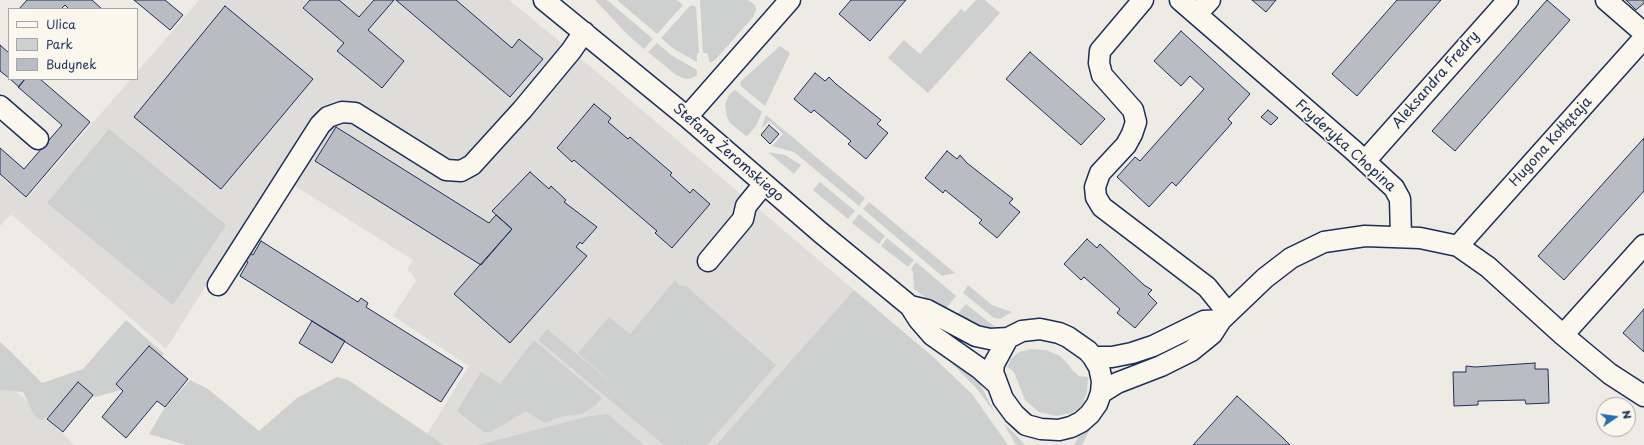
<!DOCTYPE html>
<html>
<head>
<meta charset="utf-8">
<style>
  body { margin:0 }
  #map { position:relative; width:1644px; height:445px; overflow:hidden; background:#eeebe4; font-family:"Playpen Sans",sans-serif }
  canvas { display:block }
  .legend { position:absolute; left:8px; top:8px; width:130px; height:72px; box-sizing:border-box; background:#fbf7ec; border:1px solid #a1a7b3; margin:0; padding:5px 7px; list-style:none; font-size:12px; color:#1b2f5e }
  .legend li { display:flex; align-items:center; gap:8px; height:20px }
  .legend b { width:20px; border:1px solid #a1a7b3 }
  .north { position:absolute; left:1596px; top:397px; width:40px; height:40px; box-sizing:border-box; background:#fbf7ec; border:1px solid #a1a7b3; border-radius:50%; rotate:77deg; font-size:11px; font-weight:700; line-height:16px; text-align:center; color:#1b2f5e }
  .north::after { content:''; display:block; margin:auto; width:14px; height:18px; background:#1f6fb2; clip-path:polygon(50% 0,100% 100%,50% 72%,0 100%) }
</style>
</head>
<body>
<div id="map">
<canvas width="1644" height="445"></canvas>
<ul class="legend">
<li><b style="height:5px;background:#fbf7ec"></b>Ulica</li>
<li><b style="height:11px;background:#cecfcf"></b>Park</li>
<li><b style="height:11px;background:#b9bcc3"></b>Budynek</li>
</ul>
<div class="north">N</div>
</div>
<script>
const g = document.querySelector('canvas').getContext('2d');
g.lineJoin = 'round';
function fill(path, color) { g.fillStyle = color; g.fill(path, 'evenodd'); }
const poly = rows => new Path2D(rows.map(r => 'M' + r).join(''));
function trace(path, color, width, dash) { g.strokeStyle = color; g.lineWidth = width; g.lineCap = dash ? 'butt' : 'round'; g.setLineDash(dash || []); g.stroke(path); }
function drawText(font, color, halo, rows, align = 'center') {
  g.font = font + ' "Playpen Sans",sans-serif'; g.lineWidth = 3; g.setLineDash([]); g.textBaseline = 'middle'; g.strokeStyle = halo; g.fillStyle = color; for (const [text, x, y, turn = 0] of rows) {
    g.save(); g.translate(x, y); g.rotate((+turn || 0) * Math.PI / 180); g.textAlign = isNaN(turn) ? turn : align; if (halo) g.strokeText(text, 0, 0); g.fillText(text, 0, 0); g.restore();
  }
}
fill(poly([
  [199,0,509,0,603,77,854,290,716,445,644,445,608,414,589,416,477,445,444,445,427,434,469,366,393,316,416,281,412,274,407,270,413,260,276,174,166,349,12,215,15,210,0,226,0,176,27,198,131,79,137,79,137,72],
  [0,377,47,419,75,445,0,445]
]), '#deddda');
fill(poly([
  [595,0,607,0,653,39,644,49,628,35],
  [617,0,677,0,683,5,657,34],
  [700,0,748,0,755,5,756,10,753,17,715,60,710,63,707,53,703,53],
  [976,0,985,0,1000,13,928,93,888,58,904,40,920,54,961,9,965,12],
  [693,5,696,7,699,53,697,54,697,62,674,49,661,38,689,7],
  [657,43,671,55,697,70,697,75,692,78,686,79,676,75,648,52],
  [780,46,790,53,765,106,741,86,740,82],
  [735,90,762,112,756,126,748,135,746,136,730,123,727,117,725,105,729,95],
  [766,115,865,198,859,206,794,152,772,146,783,134,769,121,761,129],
  [109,129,226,225,173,305,47,203],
  [768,152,785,155,801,165,794,174],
  [820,182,855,211,848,219,813,190],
  [869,202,955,273,942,276,863,209],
  [859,214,885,236,879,244,852,223],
  [887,238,914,260,908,267,881,246],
  [916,262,956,296,944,311,914,289,913,272,911,269],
  [675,280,679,285,686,286,776,365,707,445,686,445,683,442,685,445,664,445,538,340,547,329,626,395,578,353,609,317,630,334],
  [968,285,992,305,1012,312,1000,319,994,318,963,293],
  [854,290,932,356,972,394,1008,445,716,445],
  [966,304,995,327,983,329,954,318],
  [126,320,164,354,125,389,95,397,78,391,54,413,41,420,34,415,23,392,0,390,0,342,11,352,42,383,83,369],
  [534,340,602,398,596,405,582,414,563,416,544,423,526,411,491,432,484,432,457,411,481,372,500,384],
  [1031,349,1046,350,1060,356,1068,364,1072,370,1079,376,1088,377,1087,392,1082,405,1072,413,1056,416,1039,412,1025,400,1014,372,1007,367,1011,359,1019,352],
  [944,355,976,376,995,413,977,389],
  [337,377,348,380,444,445,186,445,149,434,164,409,190,380,208,389,259,431,297,398],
  [608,414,644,445,477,445,589,416],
  [1095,419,1082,445,1074,445,1079,435],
  [1004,424,1014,433,1025,445,1016,445]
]), '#cecfcf');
const building = poly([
  [27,0,92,0,102,9,69,9,65,5,61,9,19,9,27,0],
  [134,0,165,0,183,15,170,30,134,0],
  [310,0,339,0,359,17,374,0,394,0,368,30,404,61,382,88,337,51,344,43,303,8,310,0],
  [396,0,456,0,512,48,519,39,543,59,510,97,396,0],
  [851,0,906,0,870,41,839,14,851,0],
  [1252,0,1276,0,1266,12,1252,0],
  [1397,0,1441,0,1357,96,1332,74,1397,0],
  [1547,0,1570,20,1455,151,1432,131,1547,0],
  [1626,0,1644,0,1644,3,1636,10,1626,0],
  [225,6,313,79,221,189,134,117,225,6],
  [1181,31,1250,94,1228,119,1232,123,1176,186,1172,182,1149,207,1117,177,1135,157,1140,161,1204,89,1190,76,1181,86,1154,61,1181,31],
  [0,45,9,53,9,78,0,71,0,45],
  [1030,52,1105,119,1081,145,1006,79,1030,52],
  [815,73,825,81,829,77,836,84,881,120,877,124,888,133,866,159,848,144,851,141,814,110,811,113,794,99,815,73],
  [10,79,25,79,19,87,10,79],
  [25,79,40,79,90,122,26,197,0,174,0,148,24,169,62,125,18,87,25,79],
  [594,104,611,118,608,122,628,139,630,137,672,173,670,175,690,193,693,189,710,204,672,248,655,233,657,231,574,160,572,162,557,148,594,104],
  [1268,110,1278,118,1271,125,1261,117,1268,110],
  [769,125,779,134,770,144,761,135,769,125],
  [336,127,489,223,496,215,512,229,481,265,315,161,336,127],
  [1644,138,1644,191,1564,280,1538,256,1644,138],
  [947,151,957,159,960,155,967,163,1013,199,1009,203,1020,212,997,238,979,223,982,220,945,190,943,193,925,178,947,151],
  [530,172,549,189,551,186,566,200,564,202,597,227,582,244,580,242,576,247,587,256,510,343,454,294,512,229,492,211,530,172],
  [1087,239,1097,248,1100,244,1144,285,1152,290,1148,294,1157,303,1135,328,1117,313,1120,309,1084,277,1081,280,1064,264,1087,239],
  [261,241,358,302,361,298,368,303,366,307,463,368,441,402,240,276,248,262,244,260,249,252,253,255,261,241],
  [1644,309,1644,352,1623,333,1644,309],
  [312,321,345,341,332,363,299,343,312,321],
  [149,346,188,379,165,407,157,401,126,438,102,417,123,391,116,384,149,346],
  [1535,363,1535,369,1548,369,1549,403,1526,404,1525,400,1478,401,1478,405,1454,406,1453,372,1466,372,1466,366,1475,367,1535,363],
  [78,382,93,395,63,432,47,419,78,382],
  [1237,396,1281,436,1290,445,1193,445,1237,396]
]);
fill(building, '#b9bcc3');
trace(building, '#1b2f5e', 1);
const minor = poly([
  [544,0,687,117,820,232,910,306,919,320,932,335,979,368,997,384],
  [1143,0,1100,51,1099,63,1102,75,1133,110,1136,122,1132,134,1126,145,1100,173,1095,187,1096,197,1102,207,1207,287,1228,313],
  [1180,0,1353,150,1394,188,1400,199,1401,236],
  [1606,0,1644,33],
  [1197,14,1210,0],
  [0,106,38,139],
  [687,117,790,0],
  [1365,161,1508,0],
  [1458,246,1644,38],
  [708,261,743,219,746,206,764,184],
  [218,285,320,125,328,117,342,112,355,113,446,170,461,171,472,165,522,110,571,51,584,32],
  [910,306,927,310,976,336,990,339,1008,338],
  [1040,329,1059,333,1068,337,1088,351,1093,357,1099,367,1102,381,1101,393,1097,404,1090,414,1081,422,1071,427,1059,430,1041,429,1026,425,1014,414,1003,399,993,372,994,364,1008,338,1022,331,1040,329],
  [1563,335,1644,245],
  [1093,357,1112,357,1132,353,1153,346,1204,321,1221,320],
  [1101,393,1117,383,1161,366,1191,351,1212,334,1221,320,1265,278,1291,258,1324,242,1365,236,1420,238,1458,246,1488,267,1563,335,1610,374,1644,396]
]);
trace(minor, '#1b2f5e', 23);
trace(minor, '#fbf7ec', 20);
drawText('14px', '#1b2f5e', '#fbf7ec', [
  ["Aleksandra Fredry",1436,80,-49],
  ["Hugona Kołłątaja",1551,142,-48],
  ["Fryderyka Chopina",1345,146,42],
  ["Stefana Żeromskiego",728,153,41]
]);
</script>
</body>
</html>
